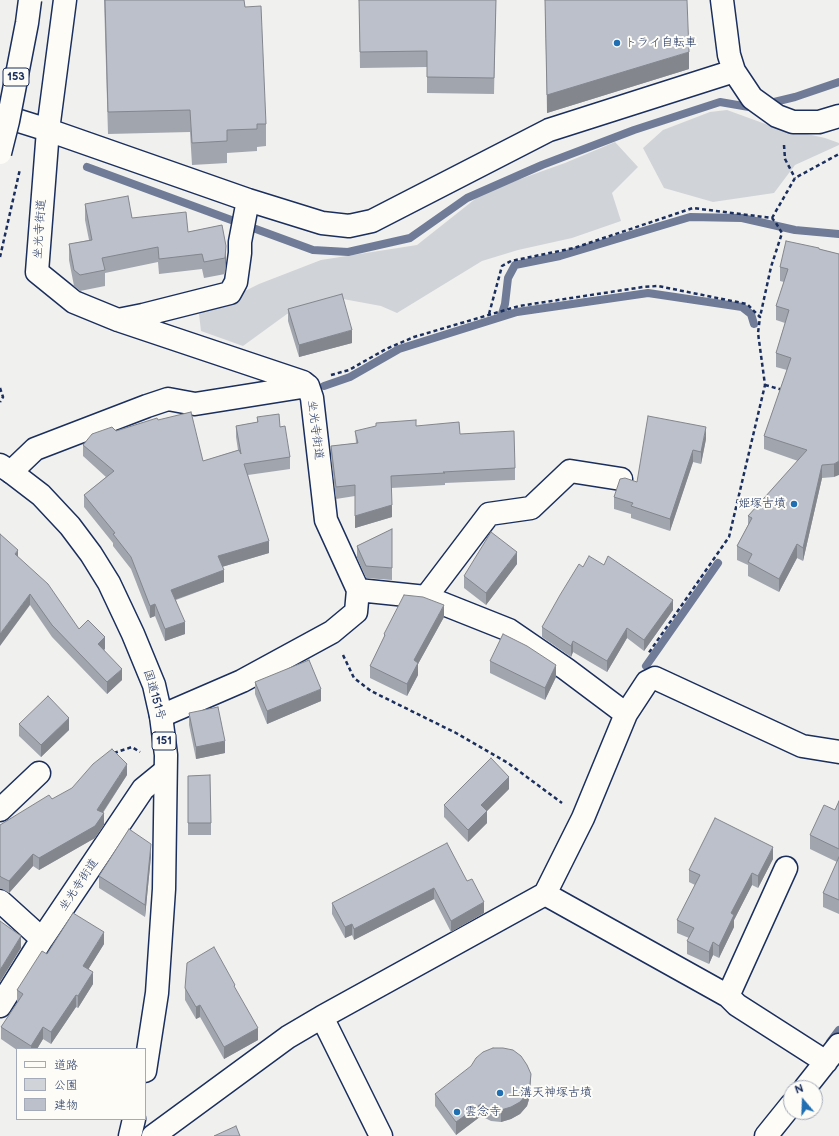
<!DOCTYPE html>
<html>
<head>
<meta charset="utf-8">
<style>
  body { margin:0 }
  #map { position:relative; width:839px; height:1136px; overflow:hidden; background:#f0f0ee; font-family:"Balsamiq Sans","Klee One",sans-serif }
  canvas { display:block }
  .legend { position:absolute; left:16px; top:1048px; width:130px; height:72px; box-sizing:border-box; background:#fdfcf7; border:1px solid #a3aaba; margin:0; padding:5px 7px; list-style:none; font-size:12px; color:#1b2f5e }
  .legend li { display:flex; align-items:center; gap:8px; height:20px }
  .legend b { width:20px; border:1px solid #a3aaba }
  .north { position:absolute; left:783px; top:1080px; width:40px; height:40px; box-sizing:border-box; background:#fdfcf7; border:1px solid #a3aaba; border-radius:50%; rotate:341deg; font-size:11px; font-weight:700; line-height:16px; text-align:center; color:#1b2f5e }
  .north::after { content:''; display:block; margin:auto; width:14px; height:18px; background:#1f6fb2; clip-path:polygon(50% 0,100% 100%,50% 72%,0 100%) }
</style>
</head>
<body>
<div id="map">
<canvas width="839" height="1136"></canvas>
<ul class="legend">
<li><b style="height:5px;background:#fdfcf7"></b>道路</li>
<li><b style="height:11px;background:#d0d3d8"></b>公園</li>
<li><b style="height:11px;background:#bbc0ca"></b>建物</li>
</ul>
<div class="north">N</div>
</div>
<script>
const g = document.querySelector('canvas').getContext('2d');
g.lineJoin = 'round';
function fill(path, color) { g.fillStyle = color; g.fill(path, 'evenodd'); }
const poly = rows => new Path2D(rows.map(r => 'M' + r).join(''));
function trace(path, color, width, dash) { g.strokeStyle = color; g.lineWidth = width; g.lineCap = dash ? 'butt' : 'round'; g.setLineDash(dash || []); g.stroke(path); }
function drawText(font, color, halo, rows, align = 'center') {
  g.font = font + ' "Balsamiq Sans","Klee One",sans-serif'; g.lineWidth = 4; g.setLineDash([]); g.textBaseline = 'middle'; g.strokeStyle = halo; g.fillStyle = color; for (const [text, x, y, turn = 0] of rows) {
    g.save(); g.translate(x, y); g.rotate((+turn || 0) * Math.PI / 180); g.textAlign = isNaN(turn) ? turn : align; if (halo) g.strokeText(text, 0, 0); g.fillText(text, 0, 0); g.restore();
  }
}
fill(poly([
  [727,110,771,126,825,138,839,143,839,145,795,165,774,193,713,202,664,188,643,148,663,130,710,112],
  [615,142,638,167,612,193,621,221,572,238,518,250,482,261,397,313,381,306,343,299,287,314,243,346,201,331,199,314,259,284,321,260,417,245,484,192,565,163]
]), '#d0d3d8');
trace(poly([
  [766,104,795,97,839,82],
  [87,167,313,250,348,252,410,238,467,198,542,165,634,130,720,102,749,107,755,106],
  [501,317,505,304,508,278,515,265,560,256,690,217,742,218,795,230,839,234],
  [324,386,350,377,399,349,517,312,648,293,742,307,751,314,754,324],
  [646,666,718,563],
  [830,1042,839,1030]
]), '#6f7b97', 8);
const minor = poly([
  [65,0,48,130,37,272,74,302,118,320,303,382,308,386,312,398,326,520,358,590,356,612,332,632,242,681,161,716],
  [722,0,729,55,734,71,752,98,777,116,793,122,819,122,839,116],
  [0,115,48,130,248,200,322,223,349,226,372,221,549,130,734,71],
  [118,320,143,315,230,293,236,282,240,253,240,242,248,200],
  [11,472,35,449,147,406,168,399,195,404,308,386],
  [358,590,426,597,509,630,566,669,626,714],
  [426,597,489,514,531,508,570,471,621,479],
  [0,810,39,773],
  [545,894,728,996,737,1005,826,1062],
  [0,901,42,939],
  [728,996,786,868],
  [0,1006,42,939,143,789,165,771],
  [322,1017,381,1136],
  [805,1088,839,1045],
  [153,1136,288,1037,322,1017,545,894,583,818,626,714,647,682,655,678,802,746,839,752],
  [766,1136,791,1105]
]);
const highway = poly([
  [0,465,11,472,41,495,70,526,91,554,109,583,133,634,154,685,161,716,166,755,164,889,157,993,145,1071],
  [130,1136,134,1119]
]);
trace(minor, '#1b2f5e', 25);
trace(highway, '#1b2f5e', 25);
trace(poly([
  [784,145,785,159,795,178],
  [772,218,795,178,839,154],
  [489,314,502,266,511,261,574,248,693,208,772,218,776,223,782,233,771,267,760,317],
  [331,375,349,370,386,349,414,337,519,306,643,287,658,286,747,304,760,317,758,333,765,385,729,537,648,654],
  [765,385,783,390],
  [0,388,3,397,0,402],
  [343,655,354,678,371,691,456,733,508,763,562,803],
  [114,753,132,747,140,752]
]), '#1b2f5e', 2.5, [4, 3]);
trace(minor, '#fdfcf7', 22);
trace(highway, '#fdfcf7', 22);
const highwayBridge = poly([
  [0,153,8,121,27,23,30,0]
]);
trace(highwayBridge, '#1b2f5e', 25, []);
trace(poly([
  [0,257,20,169]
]), '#1b2f5e', 2.5, [4, 3]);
trace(highwayBridge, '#fdfcf7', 22);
fill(poly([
  [104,0,244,0,245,7,266,124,266,146,257,147,257,151,227,153,227,163,192,165,190,132,108,134],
  [359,0,496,0,494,94,427,93,427,67,360,68],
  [545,0,689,69,547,113],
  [85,204,132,218,188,232,222,225,226,262,225,274,204,278,202,269,159,274,158,262,105,273,105,286,80,291,74,286,69,260,69,244,89,240,85,220],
  [819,249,839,254,834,477,822,478,803,561,797,558,779,592,748,576,748,565,737,560,737,546,748,525,748,516,798,461,764,449,764,436,787,370,776,367,776,353,785,323,776,320,776,306,784,282,780,281,780,267],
  [288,309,352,343,299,357,288,321],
  [257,417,280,427,290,457,290,469,248,475,269,553,222,567,224,582,176,600,185,634,165,641,155,616,150,618,131,569,113,546,113,543,84,507,84,495,106,477,83,456,83,445,116,431,158,420,203,461,238,450,236,437,236,426,257,422],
  [416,426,460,434,515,468,515,480,445,483,445,485,391,488,392,517,355,528,355,496,336,499,331,458,331,446,356,443,355,431],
  [706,439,701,464,693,462,670,531,631,518,631,514,614,509,614,497],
  [392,529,392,580,366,578,357,558,357,546],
  [18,557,79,629,105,649,104,650,122,680,107,694,52,637,30,605],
  [517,564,486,605,464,588,464,576],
  [583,567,673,610,644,651,627,638,607,672,573,652,571,657,542,637,542,627],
  [444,617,418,664,418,675,407,696,370,678,370,666,384,637,384,634],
  [490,661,556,677,545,700,490,673],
  [255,682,321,701,267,724,255,694],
  [189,713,225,753,196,759,189,725],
  [19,724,69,730,41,757,19,736],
  [127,775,103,813,104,825,95,838,39,870,33,866,9,893,0,888,0,825,52,799],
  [188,776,211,823,211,835,188,835],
  [509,789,487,811,487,823,468,842,444,817,444,805],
  [839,801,839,914,823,907,823,893,837,862,810,849,810,835,835,810],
  [151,856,145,917,99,888,99,876],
  [773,859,758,888,752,885,734,920,734,927,719,958,713,955,709,964,687,954,687,941,689,938,677,933,677,920,695,885,689,882,689,870],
  [467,881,484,913,451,932,434,899,354,940,352,935,345,938,332,914,332,903],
  [104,944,88,969,93,984,78,1008,76,1007,51,1044,43,1039,37,1049,17,1049,17,1050,1,1039,1,1027,17,1003,17,990,47,954],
  [185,988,235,988,258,1040,224,1059,200,1017,196,1019,185,1000],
  [531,1086,530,1096,527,1106,520,1114,511,1119,501,1122,491,1121,481,1116,456,1135,435,1106,435,1094]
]), '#a1a5ae');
fill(poly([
  [689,52,689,69,547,113,547,95],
  [226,246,226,262,225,274,225,258],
  [352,330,352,343,299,357,299,345],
  [706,427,706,439,701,464,701,452],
  [693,450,693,462,670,531,670,519],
  [839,461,839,475,834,477,834,464],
  [822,465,822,478,803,561,803,548],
  [392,505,392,517,355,528,355,516],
  [269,541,269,553,218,568,218,556],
  [797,544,797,558,779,592,779,579],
  [18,550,18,562,15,554],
  [517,552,517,564,486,605,486,593],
  [224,570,224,582,171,601,171,590],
  [30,594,30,605,0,646,0,634],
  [673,600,673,610,644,651,644,640],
  [155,604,155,616,150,618,150,606],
  [444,605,444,617,418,664,418,675,407,696,407,684,414,660],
  [185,622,185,634,165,641,165,629],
  [627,628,627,638,607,672,607,661],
  [105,637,105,649,98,655,98,644],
  [573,641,573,652,571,657,571,646],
  [556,665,556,677,545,700,545,688],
  [122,669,122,680,107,694,107,682],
  [321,689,321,701,267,724,267,711],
  [69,718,69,730,41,757,41,745],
  [225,741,225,753,196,759,196,747],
  [127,764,127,775,97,821,97,810],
  [509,777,509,789,487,811,487,823,468,842,468,830,481,805],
  [104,813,104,825,95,838,39,870,39,858],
  [151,844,151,856,145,917,145,905],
  [773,847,773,859,758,888,758,876],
  [33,854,33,866,9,893,9,881],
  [752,873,752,885,734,920,734,927,719,958,719,946,731,913],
  [434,888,434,899,354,940,354,929],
  [484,902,484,913,451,932,451,921],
  [352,924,352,935,345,938,345,927],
  [104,932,104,944,83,978,83,966],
  [21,936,21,948,0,982,0,970],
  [713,942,713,955,709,964,709,952],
  [93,972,93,984,78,1008,78,996],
  [76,995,76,1007,51,1044,51,1032],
  [200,1005,200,1017,196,1019,196,1007],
  [43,1027,43,1039,37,1049,31,1049,31,1046],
  [258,1028,258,1040,224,1059,224,1047],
  [531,1074,530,1096,527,1106,520,1114,511,1119,501,1122,501,1110],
  [481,1104,481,1116,456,1135,456,1122]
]), '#83868d');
const building = poly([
  [105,0,244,0,245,7,261,6,266,124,257,124,257,129,227,130,227,141,192,143,190,110,108,112,105,0],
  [359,0,496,0,494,78,427,77,427,51,360,52,359,0],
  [545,0,687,0,689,52,547,95,545,0],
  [128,196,132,218,186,212,188,232,222,225,226,246,225,258,204,262,202,254,159,259,158,247,102,258,105,270,80,275,74,270,69,244,92,240,85,204,128,196],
  [786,241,819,248,819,249,839,254,839,461,834,464,822,465,803,548,797,544,779,579,748,562,752,554,737,546,752,518,748,516,807,450,764,436,791,358,776,353,789,310,776,306,788,269,780,267,786,241],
  [342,294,352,330,299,345,288,309,342,294],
  [191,412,203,461,239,450,241,454,236,426,258,422,257,417,279,414,280,427,285,426,290,457,244,464,269,541,218,556,224,570,171,590,185,622,165,629,155,604,150,606,131,557,113,534,115,533,84,495,114,471,83,445,92,434,112,427,116,431,157,418,158,420,191,412],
  [648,416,706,427,701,452,693,450,670,519,631,506,633,503,614,497,620,479,625,478,637,482,648,416],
  [416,420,416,426,459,422,460,434,514,431,515,468,443,472,445,473,391,476,392,505,355,516,355,485,336,487,331,446,358,443,355,431,376,426,376,423,416,420],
  [392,529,392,568,366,566,357,546,392,529],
  [491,532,517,552,486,593,464,576,491,532],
  [0,534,18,550,15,554,48,584,79,629,88,620,105,637,98,644,122,669,107,682,52,625,30,594,0,634,0,534],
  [589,556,604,565,608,556,673,600,644,640,627,628,607,661,573,641,571,646,542,627,560,595,579,564,583,567,589,556],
  [404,595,423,597,444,605,414,660,418,663,407,684,370,666,385,635,384,634,404,595],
  [503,634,527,646,556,665,545,688,490,661,503,634],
  [309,660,321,689,267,711,255,682,309,660],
  [48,696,69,718,41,745,19,724,48,696],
  [218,707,225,741,196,747,189,713,218,707],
  [112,749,127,764,97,810,104,813,95,826,39,858,33,854,9,881,1,877,0,876,0,825,49,795,52,799,72,788,93,764,112,749],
  [491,758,509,777,481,805,487,811,468,830,444,805,491,758],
  [210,775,211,823,188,823,188,776,210,775],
  [839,801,839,849,810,835,824,805,835,810,839,801],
  [715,818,773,847,758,876,752,873,731,913,734,915,719,946,713,942,709,952,687,941,694,928,677,920,700,875,689,870,715,818],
  [129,829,151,844,145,905,99,876,129,829],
  [447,843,467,881,472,879,484,902,451,921,434,888,354,929,352,924,345,927,332,903,447,843],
  [839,857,839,900,823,893,839,857],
  [73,913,104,932,83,966,93,972,78,996,76,995,51,1032,43,1027,31,1046,1,1027,23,994,17,990,42,951,47,954,73,913],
  [0,921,21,936,0,970,0,921],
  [214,947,235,985,234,986,258,1028,224,1047,200,1005,196,1007,185,988,187,963,214,947],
  [493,1048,503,1048,513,1050,521,1056,527,1065,531,1074,530,1084,527,1094,520,1102,511,1107,501,1110,491,1109,481,1104,456,1122,435,1094,471,1066,476,1058,483,1052,493,1048],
  [236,1126,240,1136,214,1136,236,1126]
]);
fill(building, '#bbc0ca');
trace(building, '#83868d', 1);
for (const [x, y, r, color] of [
  [617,43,4,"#1f6fb2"],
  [794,504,4,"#1f6fb2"],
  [500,1093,4,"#1f6fb2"],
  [457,1112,4,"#1f6fb2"]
]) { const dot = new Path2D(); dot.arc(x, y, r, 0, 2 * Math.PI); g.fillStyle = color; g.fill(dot); trace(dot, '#fdfcf7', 1.5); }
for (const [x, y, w] of [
  [16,77,26],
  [164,741,24]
]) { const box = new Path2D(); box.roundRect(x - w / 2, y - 9, w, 18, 3); g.fillStyle = '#fdfcf7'; g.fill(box); trace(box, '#1b2f5e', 1); }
drawText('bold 11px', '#1b2f5e', null, [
  ["153",16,77],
  ["151",164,741]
]);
drawText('12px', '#1b2f5e', '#fdfcf7', [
  ["トライ自転車",625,43],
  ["姫塚古墳",786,504,"right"],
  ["上溝天神塚古墳",508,1093],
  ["雲念寺",465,1112]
], 'left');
drawText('12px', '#1b2f5e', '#fdfcf7', [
  ["坐光寺街道",40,229,-86],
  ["坐光寺街道",315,430,83],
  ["国道151号",154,695,74],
  ["坐光寺街道",79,885,-56]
]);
</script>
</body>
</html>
